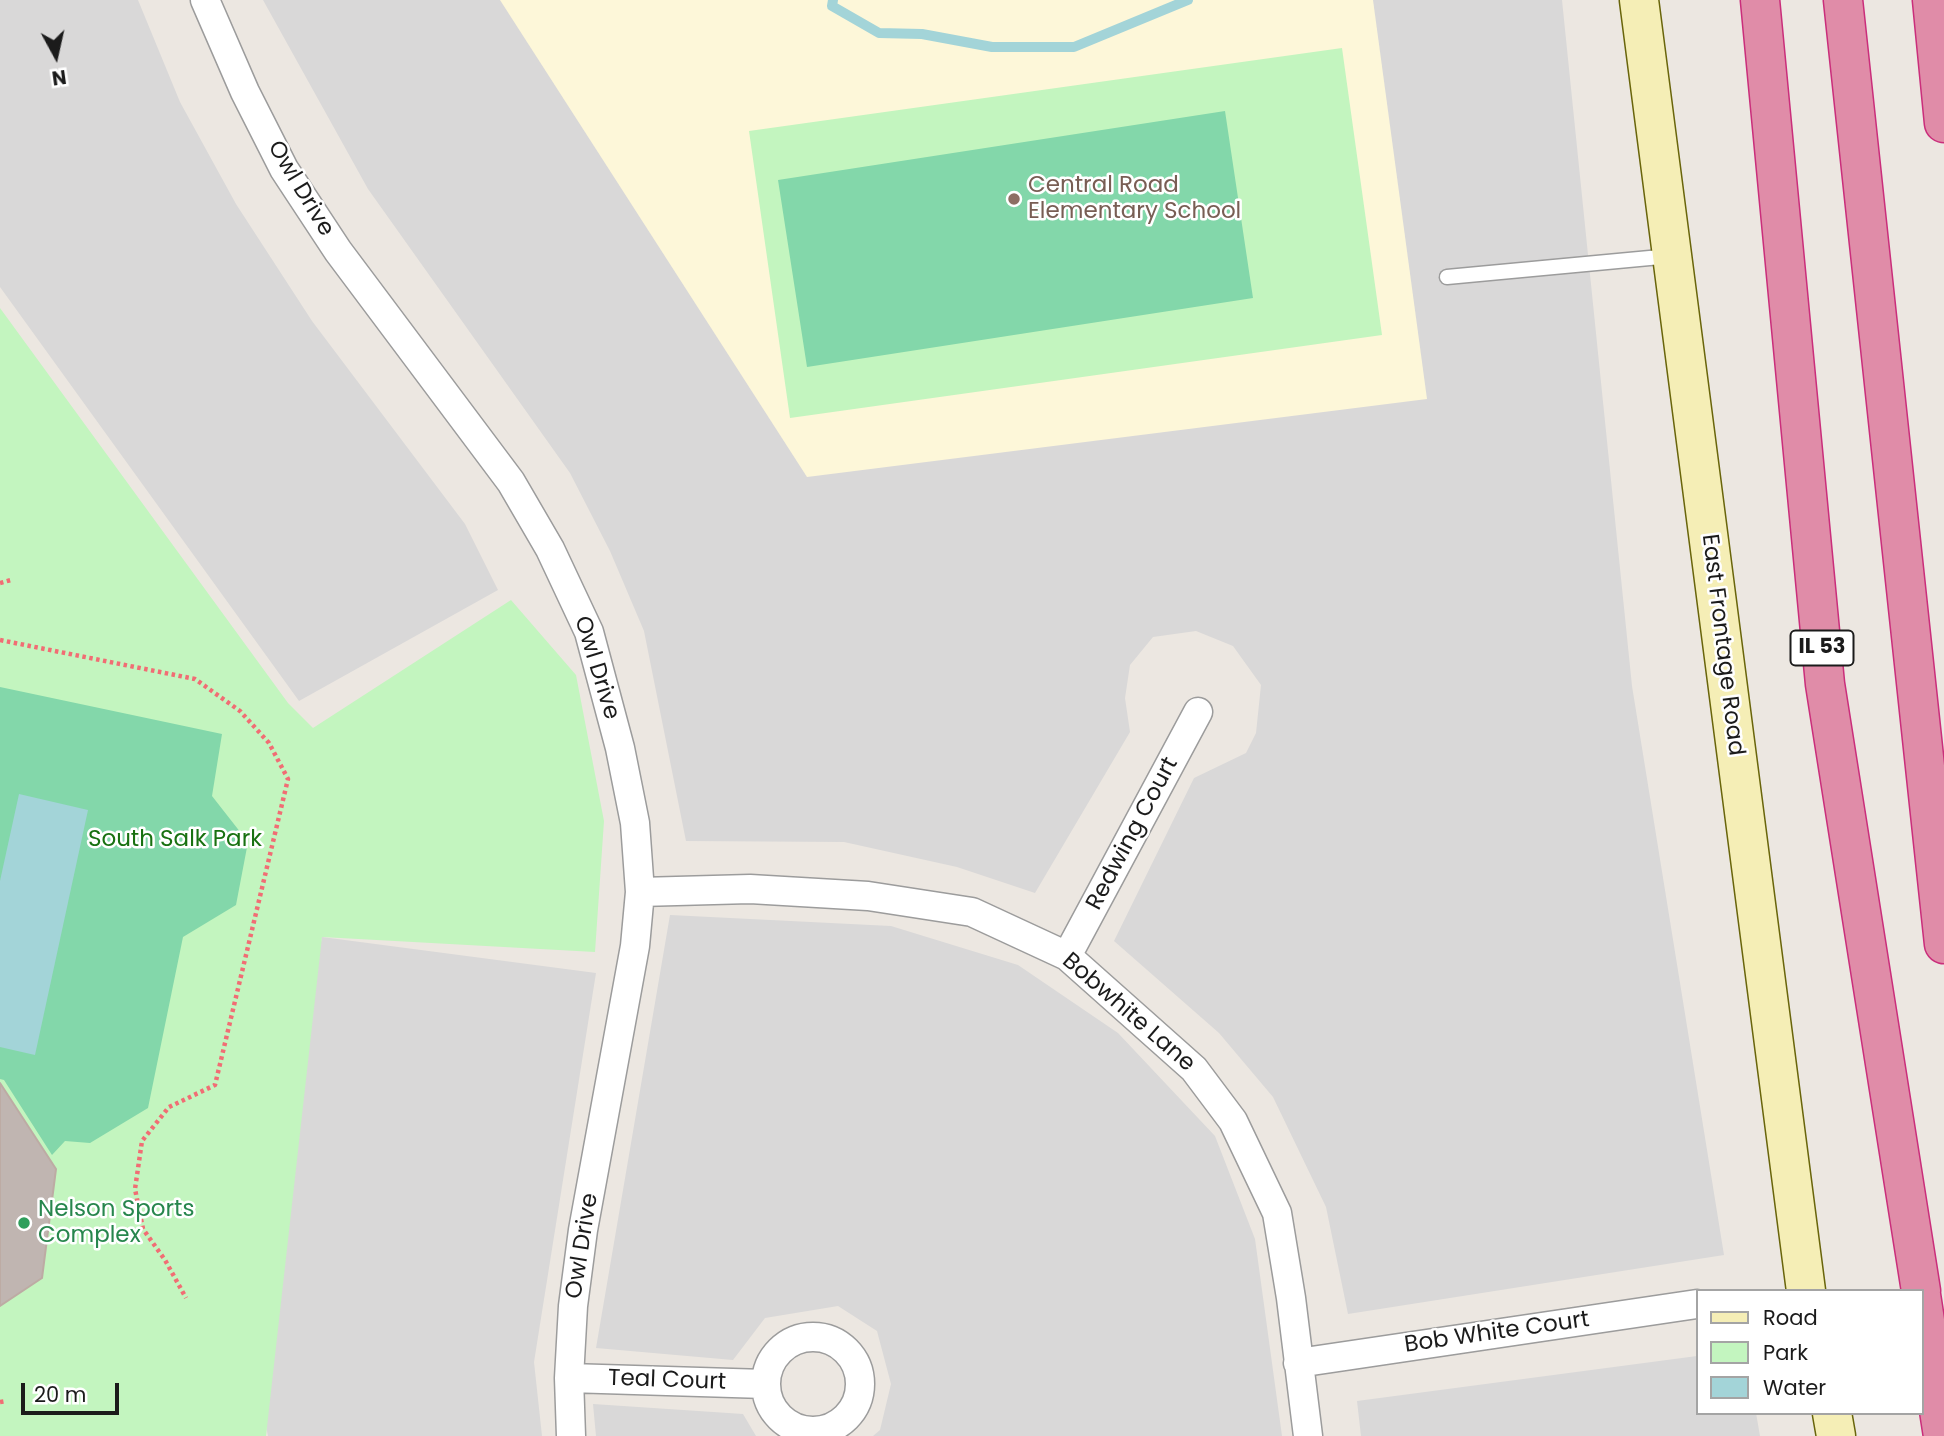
<!DOCTYPE html>
<html>
<head>
<meta charset="utf-8">
<style>
  body { margin:0 }
  #map { position:relative; width:1944px; height:1436px; overflow:hidden; background:#ece7e1; font-family:Poppins,sans-serif }
  canvas { display:block }
  .legend { position:absolute; left:1696px; top:1289px; width:228px; height:126px; box-sizing:border-box; background:#fff; border:2px solid #a4a4a4; margin:0; padding:9px 12px; list-style:none; font-size:21px; color:#1b1b1b }
  .legend li { display:flex; align-items:center; gap:14px; height:35px }
  .legend b { width:35px; border:2px solid #a4a4a4 }
  .north { position:absolute; left:21px; top:21px; width:70px; height:70px; -webkit-text-stroke:5px #fff; paint-order:stroke; rotate:172deg; font-size:19px; font-weight:700; line-height:28px; text-align:center; color:#1b1b1b }
  .north::after { content:''; display:block; margin:auto; width:24px; height:32px; background:#1b1b1b; clip-path:polygon(50% 0,100% 100%,50% 72%,0 100%) }
  .scale { position:absolute; left:21px; top:1383px; width:98px; height:32px; box-sizing:border-box; border:4px solid #1b1b1b; border-top:0; padding-left:9px; font-size:21px; line-height:24px; white-space:nowrap; color:#1b1b1b; -webkit-text-stroke:5px #fff; paint-order:stroke }
</style>
</head>
<body>
<div id="map">
<canvas width="1944" height="1436"></canvas>
<ul class="legend">
<li><b style="height:9px;background:#f5eeb6"></b>Road</li>
<li><b style="height:19px;background:#c3f5bf"></b>Park</li>
<li><b style="height:19px;background:#a3d4d8"></b>Water</li>
</ul>
<div class="north">N</div>
<div class="scale">20 m</div>
</div>
<script>
const g = document.querySelector('canvas').getContext('2d');
g.lineJoin = 'round';
function fill(path, color) { g.fillStyle = color; g.fill(path, 'evenodd'); }
const poly = rows => new Path2D(rows.map(r => 'M' + r).join(''));
function trace(path, color, width, dash) { g.strokeStyle = color; g.lineWidth = width; g.lineCap = dash ? 'butt' : 'round'; g.setLineDash(dash || []); g.stroke(path); }
function drawText(font, color, halo, rows, align = 'center') {
  g.font = font + ' Poppins,sans-serif'; g.lineWidth = 5; g.setLineDash([]); g.textBaseline = 'middle'; g.strokeStyle = halo; g.fillStyle = color; for (const [text, x, y, turn = 0] of rows) {
    g.save(); g.translate(x, y); g.rotate((+turn || 0) * Math.PI / 180); g.textAlign = isNaN(turn) ? turn : align; if (halo) g.strokeText(text, 0, 0); g.fillText(text, 0, 0); g.restore();
  }
}
fill(poly([
  [0,0,138,0,180,102,236,204,312,321,465,524,498,590,299,701,0,287],
  [263,0,1562,0,1632,686,1724,1255,1348,1314,1326,1207,1273,1097,1219,1033,1114,941,1194,778,1246,753,1256,733,1261,685,1233,646,1196,631,1153,637,1130,665,1125,698,1130,732,1035,893,957,867,844,842,686,841,644,631,610,551,570,473,368,189],
  [670,915,891,926,1018,965,1118,1033,1215,1136,1255,1239,1282,1436,873,1436,880,1430,891,1384,877,1331,838,1306,765,1318,733,1360,596,1348],
  [322,937,596,973,534,1362,542,1436,268,1436,247,1336],
  [1697,1356,1697,1413,1756,1413,1760,1436,1361,1436,1357,1401],
  [593,1404,743,1414,756,1436,596,1436]
]), '#d9d8d8');
fill(poly([
  [500,0,1373,0,1427,399,807,477]
]), '#fdf7d9');
fill(poly([
  [1342,48,1382,335,790,418,749,131],
  [0,308,288,703,313,728,511,600,576,675,604,821,595,952,322,937,266,1436,0,1436]
]), '#c3f5bf');
fill(poly([
  [1225,111,1253,298,807,367,778,180],
  [0,687,222,734,212,796,248,842,236,905,183,937,148,1108,90,1143,65,1141,52,1155,4,1080,0,1079]
]), '#83d7aa');
fill(poly([
  [19,794,88,810,35,1055,0,1047,0,881]
]), '#a3d4d8');
trace(poly([
  [833,0,832,6,879,33,922,34,992,47,1074,47,1188,0]
]), '#a3d4d8', 10);
const building = poly([
  [0,1083,56,1169,42,1278,0,1306,0,1083]
]);
fill(building, '#c0b5b1');
trace(building, '#bdaba4', 2);
const lane = poly([
  [1447,277,1671,256]
]);
const street = poly([
  [205,0,245,92,284,169,338,251,511,482,550,549,589,632,620,748,635,823,640,892,635,946,583,1230,573,1306,569,1378,571,1436],
  [640,892,750,889,868,896,972,912,1067,956,1194,1069,1233,1121,1277,1213,1291,1298,1308,1436],
  [1067,956,1198,712],
  '766 1384a47 47 0 1 1 94 0a47 47 0 1 1-94 0Z',
  [1298,1363,1697,1304],
  [569,1378,765,1384]
]);
const secondary = poly([
  [1639,0,1806,1291],
  [1832,1413,1836,1436]
]);
const highway = poly([
  [1760,0,1825,684,1921,1291],
  [1843,0,1944,944],
  [1932,0,1944,123],
  [1921,1295,1943,1436]
]);
trace(lane, '#9c9c9c', 17);
trace(street, '#9c9c9c', 31);
trace(secondary, '#69650b', 41);
trace(highway, '#ca2e7b', 41);
trace(poly([
  [0,583,11,580],
  [0,640,195,679,240,711,269,743,288,779,215,1085,169,1107,142,1141,135,1189,143,1229,165,1260,186,1298],
  [0,1402,6,1401]
]), '#f16d74', 4.5, [3.5, 3.5]);
trace(lane, '#fff', 14);
trace(street, '#fff', 28);
trace(secondary, '#f5eeb6', 38);
trace(highway, '#e08ca8', 38);
for (const [x, y, r, color] of [
  [1014,199,7,"#8d6e63"],
  [24,1223,7,"#2e9e5b"]
]) { const dot = new Path2D(); dot.arc(x, y, r, 0, 2 * Math.PI); g.fillStyle = color; g.fill(dot); trace(dot, '#fff', 2.5); }
for (const [x, y, w] of [
  [1822,648,63]
]) { const box = new Path2D(); box.roundRect(x - w / 2, y - 17.5, w, 35, 5); g.fillStyle = '#fff'; g.fill(box); trace(box, '#1b1b1b', 2); }
drawText('bold 21px', '#1b1b1b', null, [
  ["IL 53",1822,648]
]);
drawText('23px', '#785e54', '#fff', [
  ["Central Road",1028,186],
  ["Elementary School",1028,212]
], 'left');
drawText('23px', '#1b1b1b', '#fff', [
  ["Owl Drive",300,189,59],
  ["East Frontage Road",1722,645,83],
  ["Owl Drive",596,668,73],
  ["Redwing Court",1133,834,-62],
  ["Bobwhite Lane",1128,1013,41],
  ["Owl Drive",583,1246,-81],
  ["Bob White Court",1497,1333,-8],
  ["Teal Court",667,1381,2]
]);
drawText('23px', '#187111', '#fff', [
  ["South Salk Park",175,840]
]);
drawText('23px', '#27864d', '#fff', [
  ["Nelson Sports",38,1210],
  ["Complex",38,1236]
], 'left');
</script>
</body>
</html>
